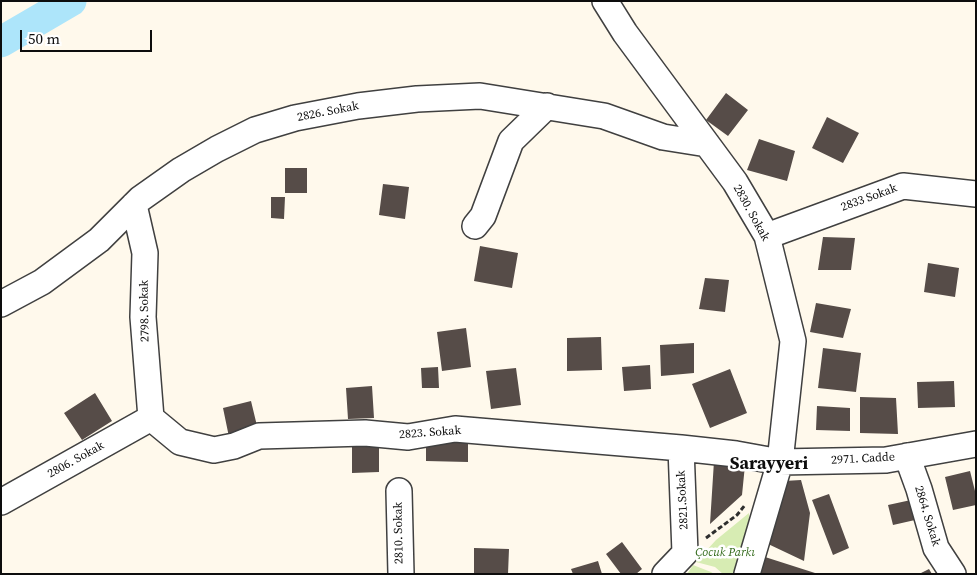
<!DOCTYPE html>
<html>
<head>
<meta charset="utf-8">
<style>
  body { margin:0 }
  #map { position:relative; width:977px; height:575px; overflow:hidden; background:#fff9ec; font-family:"Source Serif 4",serif }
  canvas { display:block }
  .frame { position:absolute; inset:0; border:2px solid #0d0d0d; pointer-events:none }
  .scale { position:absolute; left:20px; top:30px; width:132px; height:22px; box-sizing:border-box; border:2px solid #0d0d0d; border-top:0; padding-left:6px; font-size:15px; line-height:18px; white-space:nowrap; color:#0d0d0d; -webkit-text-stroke:4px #fff; paint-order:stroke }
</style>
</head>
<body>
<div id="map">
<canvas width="977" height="575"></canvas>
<div class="frame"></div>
<div class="scale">50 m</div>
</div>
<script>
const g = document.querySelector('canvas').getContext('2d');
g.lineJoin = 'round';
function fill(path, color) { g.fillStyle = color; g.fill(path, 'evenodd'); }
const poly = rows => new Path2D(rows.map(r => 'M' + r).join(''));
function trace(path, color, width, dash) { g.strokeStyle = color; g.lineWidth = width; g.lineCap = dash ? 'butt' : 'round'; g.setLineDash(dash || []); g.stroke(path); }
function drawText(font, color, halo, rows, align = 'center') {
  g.font = font + ' "Source Serif 4",serif'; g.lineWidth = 5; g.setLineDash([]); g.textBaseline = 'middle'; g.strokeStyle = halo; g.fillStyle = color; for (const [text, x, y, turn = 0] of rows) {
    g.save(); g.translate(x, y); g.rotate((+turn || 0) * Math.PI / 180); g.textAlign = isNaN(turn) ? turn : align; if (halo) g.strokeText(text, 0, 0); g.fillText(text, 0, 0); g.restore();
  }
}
fill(poly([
  [749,513,749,526,734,574,723,574,715,567,696,562,716,540],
  [693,565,711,572,714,574,687,574]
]), '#d7ecb3');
trace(poly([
  [1,42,71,1]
]), '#ade5fa', 31);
fill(poly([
  [726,93,748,110,728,136,706,120],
  [827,117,859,133,843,163,812,148],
  [759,139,795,151,787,181,747,170],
  [285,168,307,168,307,193,285,193],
  [383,184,409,187,405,219,379,215],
  [271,197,285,197,284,219,271,218],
  [823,237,855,238,851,270,818,270],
  [480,246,518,253,512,288,474,281],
  [928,263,959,268,955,297,924,292],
  [705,278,729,280,725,312,699,309],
  [816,303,851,309,843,338,810,332],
  [466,328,471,367,442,371,437,332],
  [601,337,602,370,567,371,567,338],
  [694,343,694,373,661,376,660,345],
  [823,348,861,353,856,392,818,388],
  [650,365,651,389,624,391,622,367],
  [438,367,439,388,422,388,421,368],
  [516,368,521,405,491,409,486,371],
  [730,369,747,413,710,428,692,384],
  [954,381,955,407,918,408,917,382],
  [372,386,374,418,348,419,346,388],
  [95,393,112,421,82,440,64,413],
  [860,397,896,398,898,434,860,433],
  [251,401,258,430,229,437,223,408],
  [817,406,850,408,850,431,816,430],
  [352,438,379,438,379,472,352,473],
  [426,440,468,441,468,462,426,461],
  [714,461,745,465,742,495,710,524],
  [970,471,976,495,976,505,953,510,945,477],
  [801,480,810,513,804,561,766,543,784,481],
  [829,494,849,548,833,555,812,500],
  [911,500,915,520,893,525,888,505],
  [622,542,642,569,636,574,621,574,606,554],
  [474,548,509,549,508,574,474,574],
  [765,557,815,573,815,574,759,574],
  [598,561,602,574,573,574,571,569],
  [929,569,932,574,919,574]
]), '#564c48');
const minor = poly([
  [605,1,625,33,735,182,767,236,793,341,780,462,747,574],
  [134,205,145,253,143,317,151,418],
  [475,226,483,216,511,141,547,106],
  [767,236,903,186,976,194],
  [1,304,42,282,99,240,140,199,181,170,217,149,255,130,295,118,358,106,417,99,480,96,604,116,663,137,707,144],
  [151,418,180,442,214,450,234,446,259,436,365,433,408,437,455,429,681,448,736,454,780,462,886,460,976,444],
  [907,456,919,489,936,548,953,574],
  [399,491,401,574],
  [1,502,151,418],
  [665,574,685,553,681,448]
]);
trace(minor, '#404040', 28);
trace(poly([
  [706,538,737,515,745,505]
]), '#2f2f2f', 3, [5, 2.5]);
trace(minor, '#fff', 25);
drawText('12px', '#0d0d0d', '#fff', [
  ["2826. Sokak",328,112,-11],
  ["2833 Sokak",869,198,-20],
  ["2830. Sokak",751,213,61],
  ["2798. Sokak",145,311,-91],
  ["2823. Sokak",430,433,-4],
  ["2971. Cadde",863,459,-3],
  ["2806. Sokak",76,460,-29],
  ["2821.Sokak",683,500,-93],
  ["2864. Sokak",927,516,73],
  ["2810. Sokak",399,533,-91]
]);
drawText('italic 12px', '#316919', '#fff', [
  ["Çocuk Parkı",725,553]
]);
drawText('bold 18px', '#0d0d0d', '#fff', [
  ["Sarayyeri",769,464]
]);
</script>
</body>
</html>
